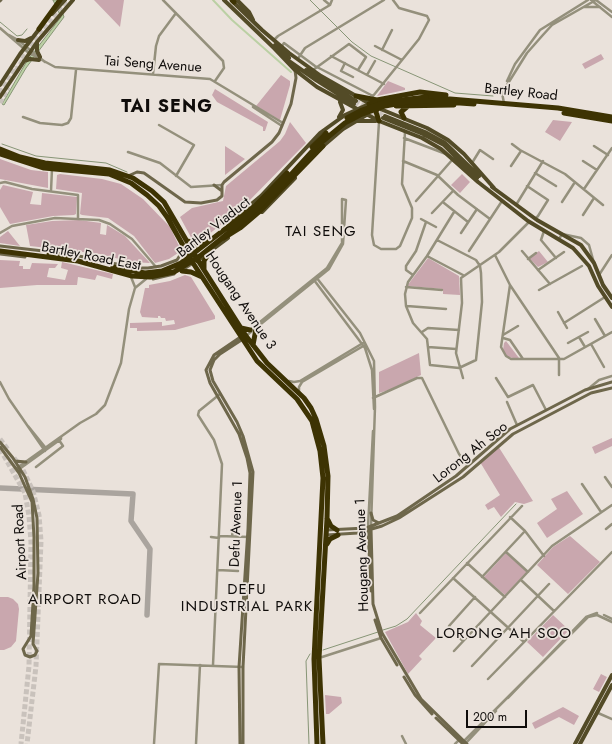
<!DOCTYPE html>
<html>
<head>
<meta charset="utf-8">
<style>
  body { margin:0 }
  #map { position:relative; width:612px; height:744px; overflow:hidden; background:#eae2db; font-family:Jost,sans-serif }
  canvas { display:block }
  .scale { position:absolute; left:466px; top:710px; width:61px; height:18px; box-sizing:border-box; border:2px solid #0f0c0a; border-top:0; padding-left:5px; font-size:12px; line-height:14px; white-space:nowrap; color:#0f0c0a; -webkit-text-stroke:3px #eae2db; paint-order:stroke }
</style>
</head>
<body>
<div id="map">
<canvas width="612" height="744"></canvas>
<div class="scale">200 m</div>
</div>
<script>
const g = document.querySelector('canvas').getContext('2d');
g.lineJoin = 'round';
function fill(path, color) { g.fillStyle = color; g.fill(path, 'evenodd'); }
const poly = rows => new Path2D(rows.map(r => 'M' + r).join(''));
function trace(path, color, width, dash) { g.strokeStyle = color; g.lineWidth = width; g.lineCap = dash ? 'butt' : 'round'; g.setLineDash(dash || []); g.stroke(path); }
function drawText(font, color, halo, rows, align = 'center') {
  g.font = font + ' Jost,sans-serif'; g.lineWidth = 3.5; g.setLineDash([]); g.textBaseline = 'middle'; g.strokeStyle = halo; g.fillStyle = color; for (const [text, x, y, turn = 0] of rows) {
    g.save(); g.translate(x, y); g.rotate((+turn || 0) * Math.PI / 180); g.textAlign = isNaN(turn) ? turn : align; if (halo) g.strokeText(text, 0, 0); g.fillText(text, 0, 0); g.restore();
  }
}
fill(poly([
  [94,0,124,0,120,27],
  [601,54,604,59,585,69,582,64],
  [281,75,290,81,290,85,280,120,256,106],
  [388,81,405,88,405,90,377,96],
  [215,89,268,122,265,131,263,131,263,127,217,102,212,95],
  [553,120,572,122,560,141,545,132],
  [290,122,306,143,245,205,208,235,198,241,193,241,180,217,192,208,223,201,226,186,280,141,285,134],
  [225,146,245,159,225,175],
  [0,159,31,170,48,172,48,188,0,179],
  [60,174,102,179,121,184,143,199,170,227,179,246,178,253,169,259,155,263,134,236,108,218,82,215,80,214,82,193,56,189,57,175],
  [462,174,470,182,460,193,451,185],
  [3,185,33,192,30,204,41,205,42,193,77,197,76,214,74,215,53,216,10,224,0,207,0,190],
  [79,220,101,223,100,234,106,235,107,225,125,236,150,263,131,262,100,254,30,246,26,225,52,221],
  [8,231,20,246,0,243,0,237],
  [539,251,548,262,538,267,529,258],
  [428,258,459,276,460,295,443,294,443,289,407,286],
  [0,260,20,261,19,266,23,266,23,269,30,269,32,263,58,264,55,268,49,268,47,277,65,280,68,270,61,268,62,262,113,274,112,279,97,275,95,280,78,277,77,285,37,285,0,288],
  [185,275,191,277,215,316,215,319,175,330,137,331,137,328,130,328,130,323,162,322,162,326,175,324,174,320,166,321,165,318,161,318,160,316,158,316,158,318,142,317,140,312,145,288,149,288,149,285,170,281],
  [506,341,519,358,519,359,507,357,503,350,504,343],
  [419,353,421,375,392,389,379,393,379,372],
  [612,438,612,446,595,454,592,447],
  [498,446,533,501,524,504,515,502,501,517,494,507,488,510,485,505,500,495,480,462],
  [567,491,583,514,547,538,537,523,557,509,551,499],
  [570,536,600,562,568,594,537,565,553,547],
  [506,553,527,572,505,595,484,577],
  [0,597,8,597,13,599,18,604,19,609,16,641,11,647,4,650,0,650],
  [416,613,422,621,420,625,436,638,419,656,422,659,408,674,385,632,408,622],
  [553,615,569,630,543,657,527,642],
  [601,674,607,677,599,692,593,689],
  [325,695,341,697,342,703,329,714,326,714],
  [563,707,579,716,574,725,559,717,535,729,532,723]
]), '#c9a7ae');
const water = poly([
  [53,0,58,0,64,17,26,68,4,105,2,104,27,61,61,17,53,0]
]);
fill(water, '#bbd0a4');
trace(water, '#879576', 1);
trace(poly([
  [310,0,352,42,371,56,455,93,493,96],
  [0,22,17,36,22,35,27,29],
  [2,144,36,156,106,163,127,172],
  [383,630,396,626,407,619,516,504],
  [323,650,378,632],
  [309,744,306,661,310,654]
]), '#879576', 1);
trace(poly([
  [213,0,232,20,291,72]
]), '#bbd0a4', 2);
trace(poly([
  [0,488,133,494,131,521,150,549,147,615]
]), '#aaa49e', 5.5);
trace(poly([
  [356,101,368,107],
  [354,104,378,116],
  [374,110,385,116]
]), '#c9c2bc', 4, [4, 2]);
trace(poly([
  [21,58,36,36,67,0],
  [16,71,26,56],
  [0,93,15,66],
  [0,103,8,87],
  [0,439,9,451],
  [0,449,25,493,29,516,31,542,29,666,21,744],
  [14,458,23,470,33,491,39,515,41,541,36,666,27,744]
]), '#c9c2bc', 5, [5, 2.5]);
trace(poly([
  [163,0,223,61,224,68,215,81],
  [324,0,330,5],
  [591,0,612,17],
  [596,0,612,12],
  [330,5,332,0],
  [585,7,600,7],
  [0,28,29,53,55,67,210,79,283,123],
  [9,35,18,40,45,62],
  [274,40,278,36,330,5],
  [282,46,284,43,315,66,373,96,419,39,429,20,427,16,399,8,393,0],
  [375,46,402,60],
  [382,50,392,30],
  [331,56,384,84],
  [299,57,305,48,384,0],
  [345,63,341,71,353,77],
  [313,70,349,44,366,57,358,70],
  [153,74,156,46,159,36,176,13],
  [367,75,375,61],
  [507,81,515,64,540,30,588,0],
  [504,103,502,93,527,53,542,36,552,25,596,0],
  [253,107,282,126],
  [23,117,40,123,62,125,68,123,71,118,76,70],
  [379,122,372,235,374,245,381,249,396,249,400,246,412,218,412,208,402,184,405,132],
  [159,125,194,145,176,176],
  [404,138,446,154],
  [512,144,520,150,565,174,603,205],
  [594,146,608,155],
  [128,152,160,163,191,187,222,185],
  [403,161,437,175,458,195,490,219],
  [583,161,597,170],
  [472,163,480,150,493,159],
  [511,166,521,151],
  [535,173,556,186],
  [0,183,5,182,32,189,78,195,78,218],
  [527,186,548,200,538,216,535,219],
  [584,189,612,148],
  [51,191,52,169],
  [416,201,453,159],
  [562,202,575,182],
  [444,203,468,222],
  [516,205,543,161],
  [432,213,453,191],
  [583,215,594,198],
  [421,219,436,227],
  [544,231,541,240,556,258],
  [0,233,12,226,55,218,99,220,110,224,132,239,156,267],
  [461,233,477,209],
  [559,239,562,234,581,238,589,245,594,263],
  [437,240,476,260,480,266,481,273,482,302,476,360,459,368,430,365,427,339,413,323,406,306,405,294,408,282,427,256,454,212],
  [469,251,502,201],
  [522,251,550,284],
  [495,255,510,285,559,358,559,375],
  [427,256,463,275],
  [528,259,536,253],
  [538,270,564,252],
  [413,275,406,270,406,266,416,251,426,222],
  [599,275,612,255],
  [131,277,135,287],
  [316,277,360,333,374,361,375,407,371,526],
  [314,280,365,348,372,370,374,409],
  [510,285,501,347,506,356,511,359,564,359,612,332],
  [406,287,442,290],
  [539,290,582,266],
  [407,306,446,309],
  [558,312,567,328],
  [595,319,605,336],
  [564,323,605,297],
  [250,330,327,268,342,243,342,199],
  [422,332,428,328,459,330],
  [503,335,518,326],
  [246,336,329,269,343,244,346,200,342,199],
  [579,337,585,347],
  [503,338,510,340,523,359],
  [568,343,588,332],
  [591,344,604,367],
  [428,347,456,349],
  [463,378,456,353,462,303,461,278,499,252,529,222],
  [496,378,508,397,533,385,546,410],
  [289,381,294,382,300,381,363,343],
  [0,382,9,399,45,451],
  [588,389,599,380,612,376],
  [299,392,299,387,302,382,365,345],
  [373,398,417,378,422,378,459,454,468,466],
  [507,402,517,425],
  [28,426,45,447],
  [36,467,63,446,59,440],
  [17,468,80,423,96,414,105,405,121,363,129,309,135,288,146,279],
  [18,470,61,439,61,437],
  [605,477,612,487],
  [582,484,601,512],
  [510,517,525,531,544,556],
  [368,527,373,431],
  [606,529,612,524],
  [219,536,249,537],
  [232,536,235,520],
  [211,537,219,538],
  [506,552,528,572],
  [467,563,505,597],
  [218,570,238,571],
  [482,577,525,531],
  [453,578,524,642],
  [521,580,554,611],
  [420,613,522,506],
  [604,615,612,619],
  [463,641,450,629,449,626,475,597],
  [454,651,552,546,612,505],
  [319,658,381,638],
  [213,665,222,464,214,440,198,415,199,411,220,394],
  [472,666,549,584],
  [488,679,612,552],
  [508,698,586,617,597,613],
  [598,713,612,719],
  [402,736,406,744],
  [463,742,588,617,597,615,612,622],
  [154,744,159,664,243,667],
  [196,744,200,665],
  [455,744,460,739],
  [465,744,496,711]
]), '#94907c', 2.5);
trace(poly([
  [0,1,1,0],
  [128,176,137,172,144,173,185,202,201,203,217,200,222,196,222,185,224,182,272,142,279,133,291,104,296,78,295,70],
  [214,185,222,191],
  [0,246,52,252],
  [65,253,135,268,148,268,161,266,177,260,182,252,182,246],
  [0,254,25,257],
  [181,271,193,263],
  [153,279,174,274],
  [0,442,13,458,25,477,33,499,37,518,38,573,33,644,37,651,35,655,30,657,25,655,23,649,31,636,34,586,34,537,32,502,19,473,0,447],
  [15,461,26,462],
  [371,513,373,520,379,523],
  [371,528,373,604,382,633,421,699,467,744],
  [368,529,371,591],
  [327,530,366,528,397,516,456,476,510,429,585,390,612,382],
  [326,535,358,533,382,526,399,518,463,477,513,434,591,393,612,388],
  [375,620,381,638,397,665],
  [404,677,415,695,432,714],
  [436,718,463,744],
  [240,744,239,667,248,529,250,473,247,458,239,434,210,383,206,370,214,355,242,336],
  [243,744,243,667,253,472,243,436,237,422,213,381,210,370,214,360,220,354,243,339]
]), '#6e674b', 3);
trace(poly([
  [224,0,275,49],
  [237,0,249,12,253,20],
  [232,1,262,30,289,53,321,76,372,105],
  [52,14,65,0],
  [18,40,25,41,31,38],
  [37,42,37,51,40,57],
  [275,45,289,58],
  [274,48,295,70,317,87,379,121,422,138,441,149,478,182,528,221,573,248,589,266,598,286,612,307],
  [286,59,316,80,354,104],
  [24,61,30,59,39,60],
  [306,70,356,101],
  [0,85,20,54,40,28],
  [0,97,37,42,73,0],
  [378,108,427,128,448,140,464,154,494,188],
  [385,116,425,132,445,143,479,176],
  [339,117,343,110,340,102],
  [383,118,423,134,444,145,477,178],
  [357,121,376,121],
  [322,147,343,129,368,114],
  [492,187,537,220,581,245,594,263,603,285,612,298],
  [262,212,295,178],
  [230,222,261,196,320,133,345,115,369,104],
  [197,261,228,238],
  [575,744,612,675],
  [580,744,612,685]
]), '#534b27', 4);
trace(poly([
  [232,0,234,2],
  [39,29,60,0],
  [356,96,377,100,420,92,446,95],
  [426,97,558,108,612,117],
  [432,101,474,104],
  [369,104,379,101],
  [378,106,376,112,379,121],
  [396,106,454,105],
  [564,113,612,121],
  [404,118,401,112,408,106],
  [0,149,20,157,45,163,110,170,133,178,152,191,164,202,199,262,246,336,267,363,304,398,311,408,316,419,324,446,328,476,327,519,319,658,323,744],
  [0,154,44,168,109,174,131,183,147,195,159,206,167,217,193,263,257,361,297,399,312,421,320,451,323,478,314,659,317,744],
  [224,238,240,228,260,211,323,146],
  [188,241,196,245,205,242],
  [204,269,204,261,209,253],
  [182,271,191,272,202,277],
  [241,328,250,330],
  [253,345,256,329],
  [328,520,331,526,337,530],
  [327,544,330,539,338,535]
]), '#3d3303', 5);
trace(poly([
  [347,118,362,110,385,102,426,97],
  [312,147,326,133],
  [0,251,78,261,132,276,150,277,174,272,200,256,248,217,276,191,317,146,345,123,360,115,385,106,407,102,432,101],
  [49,254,66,255],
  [113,267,145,273,162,271,181,263,255,206,287,173]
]), '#3d3303', 5);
drawText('14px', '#0f0c0a', '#eae2db', [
  ["Tai Seng Avenue",153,65,4],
  ["Bartley Road",521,93,6],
  ["Bartley Viaduct",214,228,-38],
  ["Bartley Road East",91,257,11],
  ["Hougang Avenue 3",240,301,56],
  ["Lorong Ah Soo",471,453,-38],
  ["Defu Avenue 1",237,524,-88],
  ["Airport Road",21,542,-93],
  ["Hougang Avenue 1",363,555,-92]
]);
g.letterSpacing = '1px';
drawText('15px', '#0f0c0a', '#eae2db', [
  ["TAI SENG",321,232],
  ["DEFU",247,590],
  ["INDUSTRIAL PARK",247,607],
  ["AIRPORT ROAD",85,600],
  ["LORONG AH SOO",504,634]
]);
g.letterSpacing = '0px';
g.letterSpacing = '1px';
drawText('bold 18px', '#0f0c0a', '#eae2db', [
  ["TAI SENG",167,108]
]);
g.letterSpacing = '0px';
</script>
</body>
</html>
